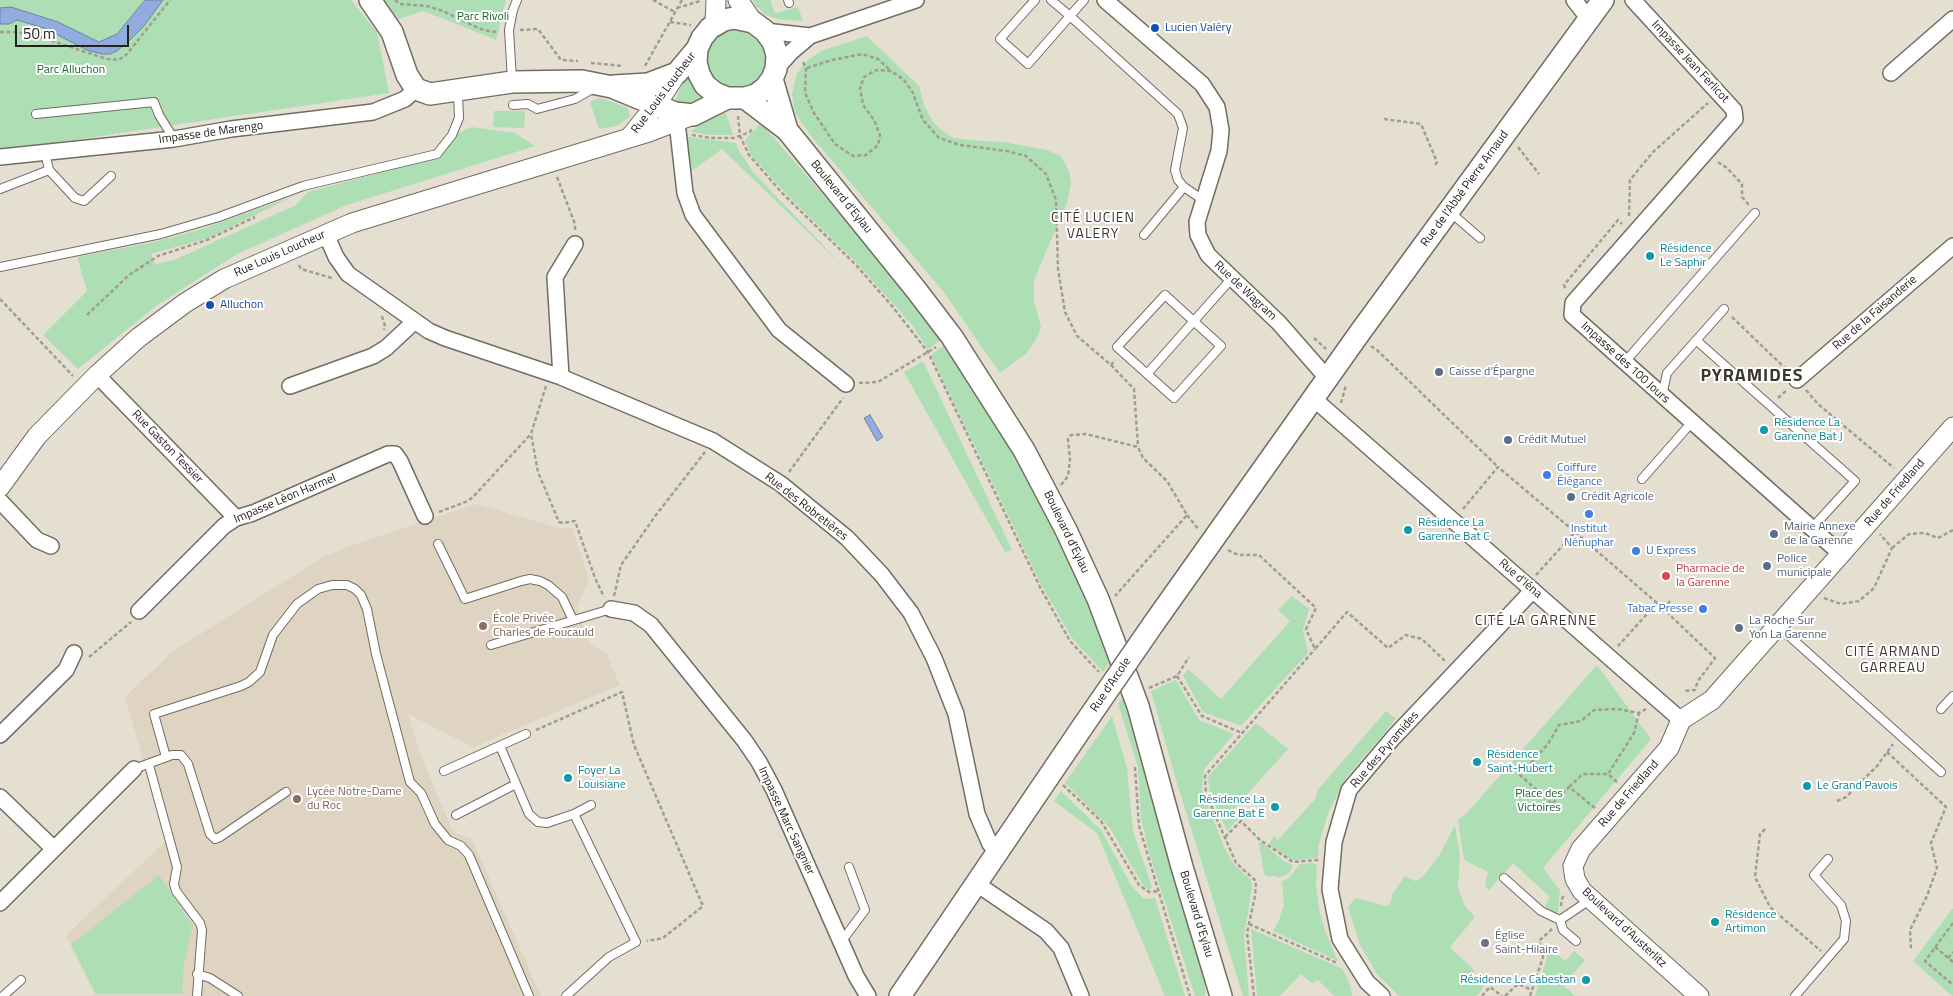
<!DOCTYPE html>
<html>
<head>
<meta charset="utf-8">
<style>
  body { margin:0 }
  #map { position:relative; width:1953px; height:996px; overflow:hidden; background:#e5dfd2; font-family:"Titillium Web",sans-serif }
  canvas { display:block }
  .scale { position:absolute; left:15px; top:25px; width:114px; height:22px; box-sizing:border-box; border:2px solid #24221d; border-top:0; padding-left:6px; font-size:15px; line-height:18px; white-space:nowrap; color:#24221d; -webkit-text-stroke:4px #fff; paint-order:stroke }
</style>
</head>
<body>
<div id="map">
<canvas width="1953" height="996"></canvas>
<div class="scale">50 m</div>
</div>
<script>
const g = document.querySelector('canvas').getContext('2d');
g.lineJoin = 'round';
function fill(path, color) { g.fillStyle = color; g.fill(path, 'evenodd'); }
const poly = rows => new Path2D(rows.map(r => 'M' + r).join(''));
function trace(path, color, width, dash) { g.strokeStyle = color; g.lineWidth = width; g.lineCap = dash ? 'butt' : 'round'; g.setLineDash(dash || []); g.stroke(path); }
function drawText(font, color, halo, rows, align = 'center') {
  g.font = font + ' "Titillium Web",sans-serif'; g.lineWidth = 4; g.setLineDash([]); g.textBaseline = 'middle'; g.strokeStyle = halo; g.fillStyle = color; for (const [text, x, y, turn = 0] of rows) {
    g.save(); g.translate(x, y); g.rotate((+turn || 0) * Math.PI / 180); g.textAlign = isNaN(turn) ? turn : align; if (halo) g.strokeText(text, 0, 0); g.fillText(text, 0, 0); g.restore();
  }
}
fill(poly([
  [476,504,559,528,572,528,589,580,577,607,590,644,606,653,620,685,473,747,408,714,420,753,453,832,472,839,541,996,90,996,95,993,66,935,166,841,125,697,172,652,323,557,358,543]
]), '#ded4c1');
fill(poly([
  [0,0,351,0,377,32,389,93,0,151],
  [383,0,506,0,496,40,424,11,398,19],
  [753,0,770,0,775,13,798,7,803,21,777,19,766,15,755,5],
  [736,26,753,31,765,44,771,63,764,80,734,95,706,77,705,50,713,38],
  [867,36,919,86,924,105,933,122,945,133,955,138,968,140,1003,142,1047,150,1061,156,1069,171,1071,183,1067,203,1034,280,1034,300,1041,327,1038,336,1027,353,1000,373,943,291,811,136,795,113,792,94,796,76,804,63,821,51],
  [687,75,695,91,705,101,690,107,675,106,677,96],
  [600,98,626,107,629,111,630,117,616,126,599,129,590,102],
  [494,111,525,111,524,128,493,127],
  [726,113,733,135,710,135,691,132,702,122],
  [761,123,884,265,942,339,928,349,912,325,855,261,787,195,751,155,745,140],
  [471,127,515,133,535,146,347,205,237,254,156,306,78,369,43,335,87,291,77,257,159,241,205,228,294,196,208,238,151,254,155,264,174,260,296,205,308,192,442,156,457,134],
  [688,137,736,143,738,149,753,172,844,267,722,149,690,172,685,149],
  [946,344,987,407,1038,497,1082,586,1110,662,1103,672,1072,638,1042,586,931,355],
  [923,361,1012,550,1005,552,904,372],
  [1292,596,1309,609,1303,630,1308,653,1241,726,1203,712,1183,676,1188,669,1221,699,1290,621,1278,610],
  [1597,665,1651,739,1543,868,1560,890,1558,913,1555,914,1545,906,1550,897,1513,863,1489,890,1485,887,1488,872,1464,860,1458,820,1466,814],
  [1176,680,1199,720,1234,734,1204,769,1202,790,1224,847,1234,865,1251,880,1252,888,1244,937,1249,996,1243,996,1176,780,1151,691],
  [1123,698,1206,980,1205,996,1195,996,1148,849,1141,818,1138,767,1118,704],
  [1386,711,1396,719,1346,778,1328,813,1319,844,1318,858,1294,860,1288,858,1269,844,1274,836,1278,840,1316,798,1317,791],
  [1112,716,1127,768,1133,831,1152,887,1149,890,1142,884,1110,828,1065,783],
  [1256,723,1288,749,1234,809,1241,816,1227,831,1210,794,1208,777],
  [1061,791,1101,830,1131,885,1144,899,1155,898,1185,996,1165,996,1097,833,1054,801],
  [1455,825,1460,857,1458,888,1465,906,1475,917,1450,947,1475,971,1471,975,1484,987,1477,996,1399,996,1377,974,1360,945,1348,907,1355,898,1387,906,1391,903,1392,895,1405,876,1415,881,1423,877,1440,854],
  [1261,842,1285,862,1291,864,1293,866,1289,873,1280,878,1276,876,1266,876,1264,873,1259,843],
  [1314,863,1317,866,1316,887,1320,913,1325,931,1338,961,1273,931,1279,920,1284,904,1282,882,1290,877,1300,864],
  [159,875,193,926,184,962,182,993,95,993,71,945],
  [1953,908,1953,996,1952,996,1913,961],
  [1251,929,1343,969,1350,984,1352,996,1334,996,1318,980,1312,983,1301,974,1280,996,1257,996],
  [1544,943,1565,961,1574,951,1585,960,1563,985,1575,996,1535,996,1547,958]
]), '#aedeb3');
const water = poly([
  [145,0,163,0,144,26,132,38,117,51,110,54,102,54,87,50,44,28,17,20,9,24,0,24,0,8,11,7,58,22,99,42,117,34,145,0],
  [870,415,883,437,877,441,864,418,870,415]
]);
fill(water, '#92ace0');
trace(water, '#7183a6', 1);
const service = poly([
  [788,0,789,3],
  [1035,0,1000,39,1028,64,1070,16,1051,0],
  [1084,0,1070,16,1178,114,1183,128,1175,170,1178,180,1184,187,1203,200],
  [512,80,509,30,513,10,517,0],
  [513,105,528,104,537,109,575,99,594,88],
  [36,114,154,102,159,115,174,139],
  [45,152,49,170,75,198,84,201,111,176],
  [0,189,49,170],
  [1450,212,1480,238],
  [1144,235,1184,187],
  [0,267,161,234,219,217,303,186,437,154,452,135,459,118,458,93],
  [1165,295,1221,346,1174,398,1117,347,1165,295],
  [1696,340,1855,481,1812,528],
  [1624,363,1755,213],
  [1147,374,1232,278],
  [1662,396,1667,373,1724,309],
  [1642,479,1692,422],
  [438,544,465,599,521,581,530,579,540,581,548,585,562,597,573,620],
  [1778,626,1941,772],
  [491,645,611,609],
  [1941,709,1953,696],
  [500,746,529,814,538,822,547,823,574,814,591,805],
  [166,757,154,714,241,686,249,682,260,672,273,635,297,604,318,589,332,585,347,585,355,589,361,595,367,609,376,654,410,782,421,793,435,824,448,840,461,846,469,855,529,996],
  [149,765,177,867,174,884,176,891,200,923,202,930,197,996],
  [134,769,172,755,181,755,188,764,210,834,215,839,220,837,286,792],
  [444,771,526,734],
  [456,815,516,784],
  [1504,878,1541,911,1560,920],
  [1576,941,1563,930,1560,920,1591,899],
  [841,942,865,910,849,867],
  [197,974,210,978,238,996],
  [3,996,21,980],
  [566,996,609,957,636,942,574,814],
  [1795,996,1844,939,1846,921,1841,905,1814,875,1828,859]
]);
const minor = poly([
  [1105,0,1202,84,1217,107,1221,130,1219,151,1197,222,1198,235,1208,255,1279,323,1328,379],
  [1574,0,1589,19],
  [1633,0,1734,110,1735,119,1573,303,1572,315,1842,555],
  [765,31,810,36],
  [776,69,791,52,810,36,916,0],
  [1891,73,1953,19],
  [677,122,685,193,693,215,779,330,846,384],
  [0,157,174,139,231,129,373,112,405,99,416,89],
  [326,234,336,257,348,274,429,331,445,338,561,377,713,441,781,484,847,538,882,575,911,613,934,658,956,714,977,814,990,844,998,852],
  [97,375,236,518],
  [561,377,555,277,575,244],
  [1797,380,1953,246],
  [290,386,373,356,386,348,414,322],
  [1314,399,1681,720],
  [0,501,37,540,51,546],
  [611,609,634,613,651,625,744,740,759,762,774,790,856,976,868,996],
  [139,611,224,526,236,518,253,513,388,454,395,454,400,461,425,516],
  [0,735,66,670,74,653],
  [0,797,54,849],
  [977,884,1046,931,1061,948,1081,996],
  [0,903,134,769],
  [1382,996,1367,982,1340,939,1330,889,1334,842,1349,790,1393,738,1533,590]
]);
const tertiary = poly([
  [738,0,753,22],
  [715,24,716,0],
  [630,137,656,105,677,73],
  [0,487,37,436,97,375,138,338,185,303,224,279,352,223,649,132,693,115],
  [1699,996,1582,891,1575,879,1573,866,1581,849,1669,748,1681,720,1712,700,1953,427]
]);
const secondary = poly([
  [370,0,392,32,407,75,416,89,430,94,512,82,582,81,612,87,675,113,693,115,727,98],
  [772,79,787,130],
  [614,86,648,84,677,73,697,49,702,38,710,28,724,20,734,18,753,22,765,31,773,42,777,55,776,69,772,79,765,88,756,95,745,98,727,98,715,93,705,85,699,74,696,62,697,49],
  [745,98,787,130,917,291,952,337,1024,450,1066,530,1098,599,1138,706,1182,867,1221,996],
  [1154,623,1361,331,1603,0],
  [900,996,1083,726]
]);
trace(service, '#726d61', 10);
trace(minor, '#726d61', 18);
trace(tertiary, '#726d61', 21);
trace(secondary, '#726d61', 24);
trace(poly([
  [395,0,400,4,427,6,443,11,478,28,492,32,499,31],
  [653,0,675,12],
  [677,8,700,1],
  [670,22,691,25],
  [520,30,538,29,561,60,578,61],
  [0,32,14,32,34,35,107,59,119,60,127,54,170,0],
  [803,62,806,68,805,93,814,113,835,144,853,156,866,155,878,145,880,135,874,120,863,105,860,88,864,77,876,70,891,71,904,80,912,91,923,120,939,138,960,145,1007,151,1026,156,1046,174,1056,200,1058,269,1065,312,1077,336,1111,365,1115,360],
  [591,63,623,66],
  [645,66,682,0],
  [807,68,832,60,862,54,878,59,890,70],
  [738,116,740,136,749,155,782,193,856,265,892,306,928,352,1041,589,1070,641,1099,672],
  [1384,119,1421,124,1437,162,1434,166],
  [692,135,711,138,734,138,750,132,753,127],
  [1518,147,1539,174],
  [1718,162,1727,168,1742,184,1742,197,1749,205],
  [557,177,575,224,575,230],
  [1629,216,1630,180,1653,152,1708,103],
  [299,265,301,269,332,278],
  [1565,288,1564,285,1618,220,1622,224],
  [0,299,73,376],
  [87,315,129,275,158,256,207,240,255,217],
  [382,316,385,326,384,330],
  [1732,317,1787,370],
  [1314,338,1326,349],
  [1371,346,1378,351,1498,467],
  [1111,365,1134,389,1138,447],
  [859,383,878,382,936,347],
  [546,386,531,434,538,472,559,522,563,523,575,521,595,578,604,597],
  [1806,390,1818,404,1894,468],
  [1778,398,1787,390],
  [1341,403,1346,385],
  [789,472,843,398],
  [1061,485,1068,476,1070,460,1068,439,1071,435,1086,434,1138,447,1143,458,1167,481,1187,515,1115,596],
  [1463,509,1498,467,1575,532],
  [439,512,468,501,473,497,531,434],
  [1187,515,1199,530],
  [1892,548,1909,534,1925,533,1938,538,1953,530],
  [1228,550,1238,555,1259,555,1316,608,1306,629,1315,649,1347,612,1388,648,1406,635,1422,639,1446,662],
  [1536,575,1575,532,1657,603,1618,646],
  [614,596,621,565,656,515,705,452],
  [1824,598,1841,604,1859,601,1874,588,1892,548,1880,534],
  [1657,603,1715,658,1698,681,1695,690,1684,691],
  [1664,609,1670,601],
  [89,657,131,622],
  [1177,676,1202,716,1242,733],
  [1149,688,1177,676,1189,657],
  [536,730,622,692,634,745,703,906,663,938,647,941],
  [1887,752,1946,807,1931,843,1937,868,1927,896,1910,930,1911,949],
  [1135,767,1139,826,1190,996],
  [1617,782,1608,774,1634,733,1639,713],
  [1063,785,1101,821,1139,885,1149,892,1159,891],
  [1569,787,1583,774,1608,774],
  [1837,801,1846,797,1877,766,1893,744],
  [1595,808,1569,787,1552,804,1520,775,1548,744,1559,725,1581,721,1594,710,1617,709,1639,713,1646,709],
  [1765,829,1760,834,1755,877,1770,907,1821,951],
  [1225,837,1241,821,1260,840,1293,862,1319,860],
  [1561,906,1562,899,1564,895],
  [1953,923,1925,961,1953,985],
  [1249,924,1337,963],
  [1935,947,1953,962],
  [1948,958,1953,952],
  [1254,996,1247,933,1255,896,1256,881,1236,863,1206,794,1205,776,1315,649],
  [1482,996,1490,987,1502,996],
  [1505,996,1518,984,1532,990],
  [1530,996,1543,957,1539,941,1552,929]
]), '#a29d93', 2.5, [4, 2.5]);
trace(service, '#fff', 8);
trace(minor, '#fff', 15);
trace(tertiary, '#fff', 19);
trace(secondary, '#fff', 21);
const secondaryBridge = poly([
  [1083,726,1154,623]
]);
trace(secondaryBridge, '#726d61', 24, []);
trace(secondaryBridge, '#fff', 21);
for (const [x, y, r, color] of [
  [1155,28,5,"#1a4fb4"],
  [1650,256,5,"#0f9aa8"],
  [210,305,5,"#1a4fb4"],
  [1439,372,5,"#5c6f8a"],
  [1764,430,5,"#0f9aa8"],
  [1508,440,5,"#5c6f8a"],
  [1547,475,5,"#3f7fe0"],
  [1571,497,5,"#5c6f8a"],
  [1589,514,5,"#3f7fe0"],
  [1408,530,5,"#0f9aa8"],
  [1774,534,5,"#5c6f8a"],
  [1636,551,5,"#3f7fe0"],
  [1767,566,5,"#5c6f8a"],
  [1666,576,5,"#e0444e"],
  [1703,609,5,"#3f7fe0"],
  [483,626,5,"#8d6e63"],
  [1739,628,5,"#5c6f8a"],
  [1477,762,5,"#0f9aa8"],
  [568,778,5,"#0f9aa8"],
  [1807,786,5,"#0f9aa8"],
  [297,799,5,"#8d6e63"],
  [1275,807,5,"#0f9aa8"],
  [1715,922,5,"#0f9aa8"],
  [1485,943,5,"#6b7280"],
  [1586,980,5,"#0f9aa8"]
]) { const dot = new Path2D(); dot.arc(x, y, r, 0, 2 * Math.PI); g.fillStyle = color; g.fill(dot); trace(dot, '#fff', 2); }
drawText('12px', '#1b632c', '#fff', [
  ["Parc Rivoli",483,17],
  ["Parc Alluchon",71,70],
  ["Place des",1539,794],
  ["Victoires",1539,808]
]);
drawText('12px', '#164399', '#fff', [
  ["Lucien Valéry",1165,28],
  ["Alluchon",220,305]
], 'left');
drawText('12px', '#24221d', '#fff', [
  ["Impasse Jean Ferlicot",1690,62,47],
  ["Rue Louis Loucheur",664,93,-53],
  ["Impasse de Marengo",211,133,-8],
  ["Rue de l'Abbé Pierre Arnaud",1465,189,-54],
  ["Boulevard d'Eylau",841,197,51],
  ["Rue Louis Loucheur",280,254,-24],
  ["Rue de Wagram",1245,291,43],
  ["Rue de la Faisanderie",1875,313,-41],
  ["Impasse des 100 Jours",1625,363,42],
  ["Rue Gaston Tessier",167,447,46],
  ["Rue de Friedland",1895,493,-49],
  ["Impasse Léon Harmel",285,499,-23],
  ["Rue des Robretières",806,507,38],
  ["Boulevard d'Eylau",1066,532,64],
  ["Rue d'Iéna",1520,579,41],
  ["Rue d'Arcole",1111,685,-56],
  ["Rue des Pyramides",1385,750,-49],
  ["Rue de Friedland",1629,794,-49],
  ["Impasse Marc Sangnier",786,821,65],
  ["Boulevard d'Eylau",1196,914,73],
  ["Boulevard d'Austerlitz",1624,928,43]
]);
drawText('12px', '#0d838f', '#fff', [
  ["Résidence",1660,249],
  ["Le Saphir",1660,263],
  ["Résidence La",1774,423],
  ["Garenne Bat J",1774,437],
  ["Résidence La",1418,523],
  ["Garenne Bat C",1418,537],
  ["Résidence",1487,755],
  ["Saint-Hubert",1487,769],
  ["Foyer La",578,771],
  ["Louisiane",578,785],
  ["Le Grand Pavois",1817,786],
  ["Résidence La",1265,800,"right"],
  ["Garenne Bat E",1265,814,"right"],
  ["Résidence",1725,915],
  ["Artimon",1725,929],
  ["Résidence Le Cabestan",1576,980,"right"]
], 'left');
drawText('12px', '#4e5e75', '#fff', [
  ["Caisse d'Épargne",1449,372],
  ["Crédit Mutuel",1518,440],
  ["Crédit Agricole",1581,497],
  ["Mairie Annexe",1784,527],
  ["de la Garenne",1784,541],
  ["Police",1777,559],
  ["municipale",1777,573],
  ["La Roche Sur",1749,621],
  ["Yon La Garenne",1749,635]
], 'left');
drawText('12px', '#366cbe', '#fff', [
  ["Coiffure",1557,468],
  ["Élégance",1557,482],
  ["Institut",1589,529,"center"],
  ["Nénuphar",1589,543,"center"],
  ["U Express",1646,551],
  ["Tabac Presse",1693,609,"right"]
], 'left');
drawText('12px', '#be3a42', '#fff', [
  ["Pharmacie de",1676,569],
  ["la Garenne",1676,583]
], 'left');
drawText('12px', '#785e54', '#fff', [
  ["École Privée",493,619],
  ["Charles de Foucauld",493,633],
  ["Lycée Notre-Dame",307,792],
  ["du Roc",307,806]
], 'left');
drawText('12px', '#5b616d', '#fff', [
  ["Église",1495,936],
  ["Saint-Hilaire",1495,950]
], 'left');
g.letterSpacing = '1px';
drawText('14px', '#3b372c', '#fff', [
  ["CITÉ LUCIEN",1093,219],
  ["VALERY",1093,235],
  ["CITÉ LA GARENNE",1536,622],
  ["CITÉ ARMAND",1893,653],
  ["GARREAU",1893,669]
]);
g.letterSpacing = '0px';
g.letterSpacing = '1px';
drawText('bold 18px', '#3b372c', '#fff', [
  ["PYRAMIDES",1752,377]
]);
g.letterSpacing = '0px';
</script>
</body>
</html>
